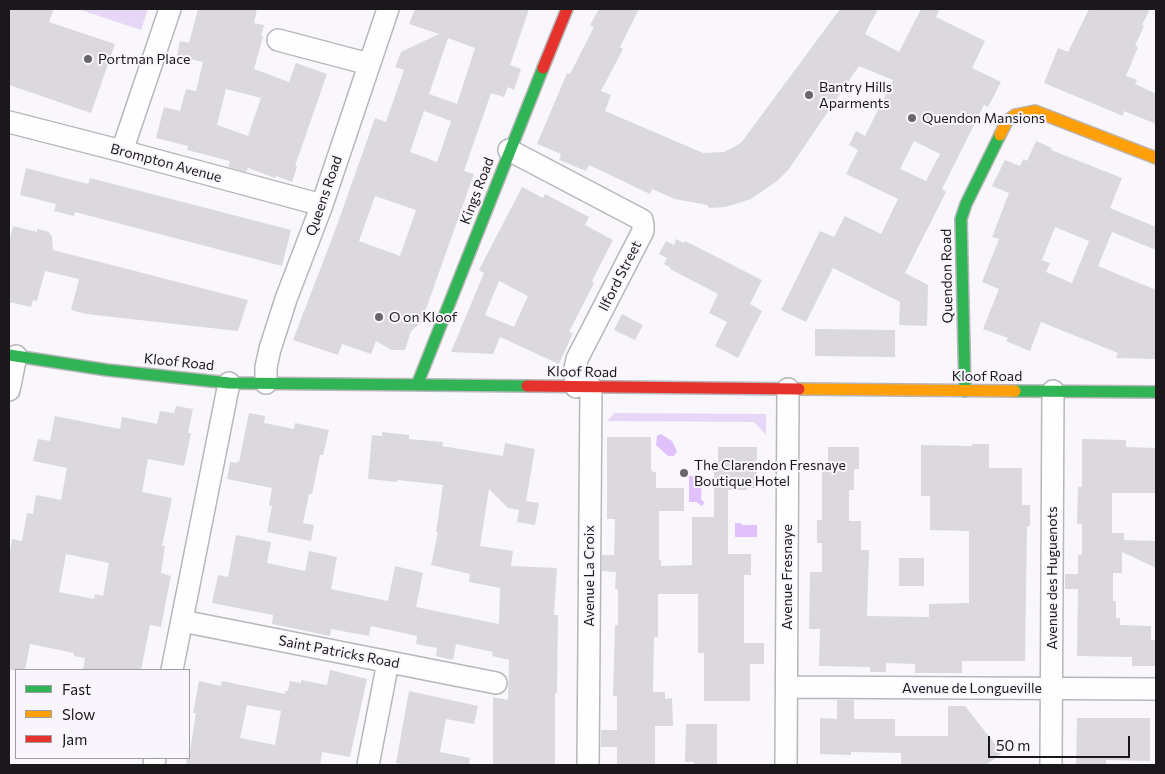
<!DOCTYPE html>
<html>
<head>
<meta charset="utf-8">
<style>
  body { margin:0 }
  #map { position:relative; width:1165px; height:774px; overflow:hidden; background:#f9f7fb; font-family:Commissioner,sans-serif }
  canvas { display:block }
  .frame { position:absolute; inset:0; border:10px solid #1a181b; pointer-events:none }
  .legend { position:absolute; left:15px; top:669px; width:175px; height:90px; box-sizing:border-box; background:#f9f5fd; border:1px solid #a09da3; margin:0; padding:6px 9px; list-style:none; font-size:15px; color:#1a181b }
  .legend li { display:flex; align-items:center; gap:10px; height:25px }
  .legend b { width:25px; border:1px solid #a09da3 }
  .scale { position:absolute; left:988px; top:736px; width:142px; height:22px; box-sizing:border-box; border:2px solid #1a181b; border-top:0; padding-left:6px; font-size:15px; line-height:18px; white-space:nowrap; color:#1a181b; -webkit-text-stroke:4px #f9f5fd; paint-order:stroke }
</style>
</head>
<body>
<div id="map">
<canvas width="1165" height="774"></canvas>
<div class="frame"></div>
<ul class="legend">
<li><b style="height:6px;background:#30b455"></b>Fast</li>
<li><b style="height:6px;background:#ff9f0a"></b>Slow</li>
<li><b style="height:6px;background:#e5322d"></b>Jam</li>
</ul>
<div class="scale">50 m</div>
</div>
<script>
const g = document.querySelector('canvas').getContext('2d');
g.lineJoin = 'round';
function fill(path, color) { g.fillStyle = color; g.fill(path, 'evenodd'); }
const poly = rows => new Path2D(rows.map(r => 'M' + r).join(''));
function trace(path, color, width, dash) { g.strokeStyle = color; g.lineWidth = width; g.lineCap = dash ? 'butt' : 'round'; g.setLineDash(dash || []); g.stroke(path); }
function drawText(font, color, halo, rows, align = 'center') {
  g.font = font + ' Commissioner,sans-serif'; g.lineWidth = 4; g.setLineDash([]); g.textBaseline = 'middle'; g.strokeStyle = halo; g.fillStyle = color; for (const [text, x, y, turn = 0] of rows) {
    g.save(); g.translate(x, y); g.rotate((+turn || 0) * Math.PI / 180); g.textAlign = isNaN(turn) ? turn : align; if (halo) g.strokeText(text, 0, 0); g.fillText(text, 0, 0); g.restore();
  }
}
fill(poly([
  [78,9,148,9,141,30],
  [615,413,766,414,766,435,754,422,607,421]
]), '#e6d7f6');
fill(poly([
  [661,434,672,441,677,451,674,456,668,456,656,445,657,436],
  [689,476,702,477,701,499,704,502,703,505,701,506,697,502,689,502],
  [735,523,741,523,742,525,757,525,757,537,735,537]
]), '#e0c1fb');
fill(poly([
  [9,9,54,9,49,22,115,44,91,113,9,85],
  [198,9,257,9,254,23,264,25,261,36,263,37,254,69,289,82,296,63,327,74,295,166,297,167,292,182,276,176,275,178,248,168,246,172,228,167,230,161,187,150,188,146,156,138,164,107,180,111,186,89,196,91,203,62,177,56,180,41,189,43],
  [226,89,261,98,248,136,217,125],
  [415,9,529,9,510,65,521,69,514,90,508,87,504,97,491,93,464,171,474,174,421,323,411,331,405,350,392,350,376,341,371,354,342,344,338,355,293,340,336,228,375,118,386,122,404,70,395,67,401,52,439,34,409,24],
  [448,38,475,48,457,104,429,94],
  [424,111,451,121,437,162,410,152],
  [375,196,416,210,400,256,359,241],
  [599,9,639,9,620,47,623,49,601,91,611,95,605,111,703,153,724,152,741,143,840,9,878,9,865,34,899,52,921,9,940,9,936,17,985,41,972,68,1001,82,988,107,984,105,942,189,946,192,905,273,928,285,927,326,899,325,900,302,833,268,806,322,781,310,820,231,834,237,845,216,881,234,898,199,846,174,858,150,849,145,856,131,865,136,893,80,859,66,789,169,777,181,751,199,726,207,709,208,707,205,675,199,652,189,650,194,589,165,586,171,559,160,561,154,537,144,567,73,570,74,594,27,590,25],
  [914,141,940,154,926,181,900,169],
  [1089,9,1150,9,1142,25,1144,26,1135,46,1138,47,1126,76,1137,80,1135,84,1156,94,1156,124,1124,111,1123,116,1044,83,1058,48,1068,52],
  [1036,141,1052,148,1051,150,1122,178,1110,208,1156,227,1156,250,1112,232,1098,266,1156,290,1156,359,1116,358,1118,353,1041,322,1030,351,1006,341,1008,338,983,329,999,289,982,282,999,239,992,237,1009,193,992,186,1005,160,1020,166,1023,159,1027,161],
  [1055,227,1089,241,1072,283,1046,272,1050,263,1042,260],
  [26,168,88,184,90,178,291,230,282,266,75,212,74,216,54,211,56,204,20,195],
  [522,187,543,198,545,194,589,217,585,225,613,240,592,281,594,283,569,332,573,333,559,364,500,337,493,354,451,352,484,273,479,270],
  [499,281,528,296,514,327,485,315],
  [13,226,37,232,37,229,49,232,52,237,53,250,248,300,238,331,86,314,71,310,79,279,45,271,37,301,33,300,31,307,9,302,9,242],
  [676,239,684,243,685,241,762,280,750,304,762,311,738,358,715,346,727,322,709,313,718,294,670,269,671,268,664,264,667,258,659,254,666,241,674,245],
  [622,314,643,325,635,340,614,330],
  [815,329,895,330,895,357,815,356],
  [176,406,193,409,188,433,191,433,184,466,148,459,142,492,172,498,162,546,165,546,161,573,171,576,161,627,150,625,141,670,83,670,85,658,74,656,74,653,30,644,25,670,9,670,9,557,12,539,22,541,27,513,33,514,36,495,61,500,67,468,33,461,38,439,50,441,55,416,120,429,122,417,157,424,160,411,174,413],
  [66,554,109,563,103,596,95,594,94,599,59,592],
  [249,413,265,416,264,423,294,429,295,423,329,430,323,455,320,455,312,494,309,494,303,523,314,525,311,541,267,532,272,506,269,505,272,488,227,479,230,462,237,463,237,461,239,462],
  [382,432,409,435,409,439,443,442,442,446,503,456,505,443,535,449,526,501,539,503,535,525,517,522,519,510,508,508,489,489,480,546,513,551,511,566,557,568,554,615,558,615,557,693,555,693,555,765,493,765,493,697,508,700,509,660,492,656,493,652,456,644,453,660,436,656,437,648,416,644,417,636,371,626,369,636,331,629,330,636,272,624,273,615,212,603,218,575,228,577,236,535,271,542,267,563,305,571,309,551,337,557,331,589,388,601,395,566,423,573,416,607,499,624,500,588,469,582,470,574,431,565,438,532,436,532,443,485,398,480,397,482,368,479,372,435,382,436],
  [607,437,651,437,651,469,653,472,656,472,656,488,684,488,684,511,659,511,659,560,661,560,661,566,692,565,692,517,714,517,714,462,718,462,718,447,757,447,756,488,747,488,747,490,728,490,728,554,751,554,751,575,744,575,744,643,764,643,764,664,750,664,750,701,704,701,704,653,698,653,698,594,658,594,658,637,654,637,653,692,665,692,665,699,672,698,673,726,655,726,655,765,617,765,617,747,601,747,601,730,617,730,617,696,613,696,615,625,618,625,618,589,615,589,616,572,602,571,602,555,614,555,615,519,607,519],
  [1082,439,1126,440,1126,447,1156,448,1156,493,1112,493,1112,533,1124,533,1124,540,1156,541,1156,568,1122,552,1122,573,1113,573,1113,601,1116,601,1116,618,1120,618,1120,625,1151,626,1151,640,1156,640,1156,666,1132,666,1132,657,1077,656,1078,589,1065,589,1065,574,1078,574,1078,555,1082,555,1082,524,1077,524,1078,487,1082,487],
  [972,444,989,444,989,468,1022,468,1022,505,1030,505,1030,526,1027,526,1025,661,962,661,962,673,915,673,915,664,886,663,886,672,870,672,870,667,819,666,820,629,809,629,810,572,822,572,822,543,817,543,817,520,822,520,822,469,828,469,828,447,859,447,859,469,854,469,854,490,849,490,849,521,861,521,861,550,869,550,867,616,929,617,929,604,969,603,969,531,930,530,930,496,921,496,921,445,972,446],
  [899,558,924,558,924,586,899,586],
  [330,670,367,679,350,757,322,752,320,765,186,765,187,758,189,758,196,713,193,713,199,681,221,686,222,681,285,694,285,691,288,691,290,681,301,683,301,680,327,685],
  [247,705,281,711,275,745,240,738],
  [409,691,478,706,474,724,446,719,440,752,470,758,469,765,407,765,396,763],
  [837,700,854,700,854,719,895,719,895,736,948,736,948,706,965,706,1002,753,986,765,901,765,901,753,851,752,851,755,820,754,820,718,837,719],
  [1077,718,1150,718,1150,761,1106,760,1106,765,1076,765],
  [686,724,717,724,717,765,694,765,694,762,685,762]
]), '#dbd9dd');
const street = poly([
  [278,40,369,64],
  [9,122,122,151,322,205],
  [509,150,642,220,643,225,643,231,577,359,575,369,576,387],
  [122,151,170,9],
  [266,383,266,367,270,349,286,299,322,205,388,9],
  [9,390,16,356],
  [182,621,496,683],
  [172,670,229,383],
  [787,687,1156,689],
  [154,765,155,758],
  [368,765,388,662],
  [588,765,591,387],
  [786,765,788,389],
  [1051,765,1053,391]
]);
const fast = poly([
  [9,355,107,370,229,383,527,386],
  [417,385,543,68],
  [965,391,961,219,966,204,1000,135],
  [1015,391,1156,392]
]);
const slow = poly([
  [1000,135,1007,121,1015,115,1035,111,1156,158],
  [799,389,1015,391]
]);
const jam = poly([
  [543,68,567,9],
  [527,386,799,389]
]);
trace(street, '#b8b6ba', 24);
trace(fast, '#b8b6ba', 14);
trace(slow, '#b8b6ba', 14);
trace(jam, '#b8b6ba', 14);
trace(street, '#fefefe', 21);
trace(fast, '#30b455', 11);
trace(slow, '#ff9f0a', 11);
trace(jam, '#e5322d', 11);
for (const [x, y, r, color] of [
  [88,59,5,"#686669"],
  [809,95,5,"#686669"],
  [912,118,5,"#686669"],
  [379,317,5,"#686669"],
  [684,473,5,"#686669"]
]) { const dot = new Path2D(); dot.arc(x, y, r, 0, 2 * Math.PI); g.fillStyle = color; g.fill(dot); trace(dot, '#f9f5fd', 2); }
drawText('14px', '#1a181b', '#f9f5fd', [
  ["Portman Place",98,59],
  ["Bantry Hills",819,87],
  ["Aparments",819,103],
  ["Quendon Mansions",922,118],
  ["O on Kloof",389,317],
  ["The Clarendon Fresnaye",694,465],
  ["Boutique Hotel",694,481]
], 'left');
drawText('14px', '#1a181b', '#f9f5fd', [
  ["Brompton Avenue",166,163,15],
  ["Kings Road",477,191,-69],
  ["Queens Road",324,196,-71],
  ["Ilford Street",620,276,-63],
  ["Quendon Road",947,276,-91],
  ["Kloof Road",179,362,6],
  ["Kloof Road",582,372,1],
  ["Kloof Road",987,376],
  ["Avenue La Croix",589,576,-90],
  ["Avenue Fresnaye",787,577,-90],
  ["Avenue des Huguenots",1052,578,-90],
  ["Saint Patricks Road",339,652,11],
  ["Avenue de Longueville",972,688]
]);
</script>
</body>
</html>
